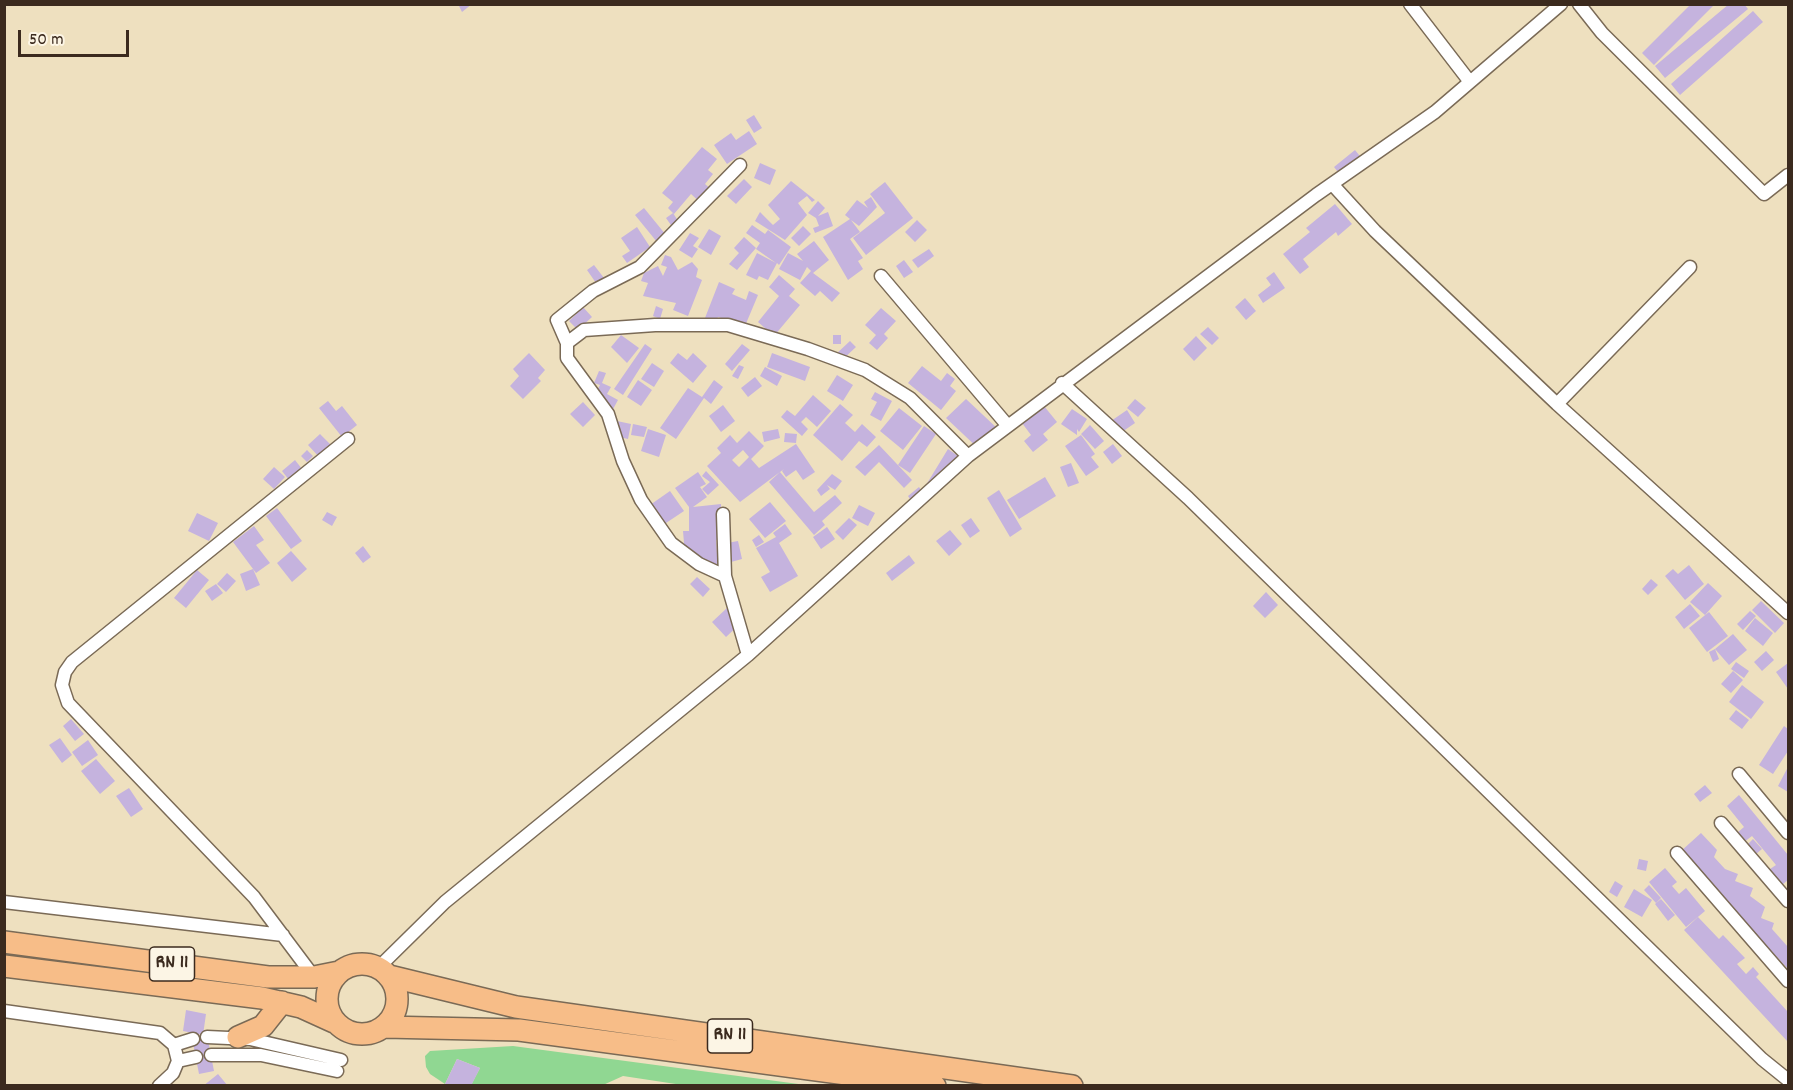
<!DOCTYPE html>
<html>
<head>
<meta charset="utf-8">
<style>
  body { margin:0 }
  #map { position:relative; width:1793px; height:1090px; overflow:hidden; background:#eee0bf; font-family:Dekko,sans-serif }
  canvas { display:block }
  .frame { position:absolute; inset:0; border:6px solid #3b2a1e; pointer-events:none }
  .scale { position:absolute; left:18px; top:30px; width:111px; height:27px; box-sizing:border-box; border:3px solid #3b2a1e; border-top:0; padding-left:8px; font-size:18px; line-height:21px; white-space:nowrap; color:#3b2a1e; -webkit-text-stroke:4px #fcf5e5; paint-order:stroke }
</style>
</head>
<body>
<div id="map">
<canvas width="1793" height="1090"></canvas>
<div class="frame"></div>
<div class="scale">50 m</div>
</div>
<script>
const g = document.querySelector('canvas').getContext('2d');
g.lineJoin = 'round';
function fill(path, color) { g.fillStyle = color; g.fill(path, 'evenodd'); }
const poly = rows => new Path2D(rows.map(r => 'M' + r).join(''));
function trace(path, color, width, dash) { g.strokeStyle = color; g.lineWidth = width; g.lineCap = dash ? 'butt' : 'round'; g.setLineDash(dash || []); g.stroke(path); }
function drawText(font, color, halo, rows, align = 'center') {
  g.font = font + ' Dekko,sans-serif'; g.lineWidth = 5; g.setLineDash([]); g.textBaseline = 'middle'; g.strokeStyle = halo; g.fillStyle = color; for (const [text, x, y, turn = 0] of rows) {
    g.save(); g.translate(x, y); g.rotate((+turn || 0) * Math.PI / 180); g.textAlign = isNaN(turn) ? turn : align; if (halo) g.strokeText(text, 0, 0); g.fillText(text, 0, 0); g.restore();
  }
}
fill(poly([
  [513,1046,806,1085,689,1086,623,1076,603,1085,471,1085,480,1068,457,1059,445,1084,430,1074,426,1067,425,1056,430,1051]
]), '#90d792');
fill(poly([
  [458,4,472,4,462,12],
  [1691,4,1715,4,1654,65,1642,53],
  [1729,4,1744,4,1748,9,1665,78,1655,66],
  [1753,11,1763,22,1680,95,1671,84],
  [754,115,762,128,754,133,746,120],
  [749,131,757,144,727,164,714,145,731,133,736,140],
  [702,147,717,159,708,170,713,174,705,184,713,191,702,204,691,194,674,214,668,208,673,202,662,193],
  [1355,150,1363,160,1342,177,1334,167],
  [760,163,776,170,770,185,754,178],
  [744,179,752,187,736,204,727,196],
  [791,181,815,200,812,202,807,196,798,203,807,215,785,240,755,221,760,212,773,225,780,219,768,205],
  [885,182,913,218,866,255,853,238,885,213,870,194],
  [871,197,877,207,859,226,851,220,860,232,850,239,863,258,858,261,863,269,848,280,823,237,850,219,845,215,857,200,868,208,864,202],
  [818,201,825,208,818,216,828,212,833,226,815,233,813,228,819,226,816,218,808,213],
  [1335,204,1352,224,1338,236,1336,232,1303,259,1309,267,1300,274,1283,254,1310,232,1306,228],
  [644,208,666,235,657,242,635,215],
  [673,213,680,224,673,228,666,218],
  [917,220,927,230,915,242,905,232],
  [752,225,765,234,768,230,791,247,779,265,777,263,768,280,759,276,757,280,746,275,757,253,776,263,756,249,760,243,746,233],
  [803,226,811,234,799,246,791,238],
  [637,227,650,247,627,263,622,256,630,251,621,238],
  [709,229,721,236,711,255,698,247],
  [690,233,699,238,693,246,698,249,692,258,679,250],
  [744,237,756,248,737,270,729,264,739,253,734,248],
  [814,241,829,260,813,273,840,293,832,302,820,291,815,296,800,283,811,271,807,267,800,280,779,269,788,253,803,261,797,254],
  [929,249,934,256,918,268,912,260],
  [665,255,671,257,678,270,692,262,698,269,696,277,702,280,688,316,673,310,676,303,643,296,648,283,641,281,644,273,658,266,663,276,667,267,661,265],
  [904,260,913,272,904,278,896,266],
  [594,265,604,278,596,283,587,270],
  [1274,272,1285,288,1263,303,1258,295,1271,285,1266,278],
  [779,275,795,289,789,296,800,305,774,336,758,322,779,296,769,287],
  [719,282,735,289,732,294,746,300,749,291,758,295,745,326,718,317,716,322,705,318],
  [1245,298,1256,311,1246,320,1235,307],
  [656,306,663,309,660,319,653,316],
  [583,307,592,317,578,330,569,321],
  [881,308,896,321,884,334,888,338,877,350,869,343,876,335,865,325],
  [1208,327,1219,338,1212,345,1200,334],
  [621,335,639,348,627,363,611,347],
  [833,335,841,335,841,344,833,344],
  [1196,336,1207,348,1194,361,1183,349],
  [850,341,856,347,841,361,835,355],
  [645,344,652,349,623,395,614,389],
  [742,344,750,350,732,371,725,364],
  [529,353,545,370,538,378,541,381,523,399,510,386,519,376,513,369],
  [678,353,687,360,693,353,707,366,693,383,670,363],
  [772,353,810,367,805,381,767,367],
  [652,363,664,371,654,387,641,379],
  [739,365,744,367,738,379,732,376],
  [922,366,941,381,947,373,955,379,950,386,956,391,941,410,908,383],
  [765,367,782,376,777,386,760,376],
  [599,371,606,373,602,383,611,387,607,394,618,400,612,411,594,396,600,385,594,383],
  [837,375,853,385,843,401,827,391],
  [755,377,762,386,748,397,741,388],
  [638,380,652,390,641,406,627,397],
  [714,380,723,387,711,404,704,398,676,439,660,428,688,388,702,397],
  [875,392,892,401,881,421,870,415,877,402,871,399],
  [813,395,831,411,817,427,806,417,801,422,808,429,802,436,781,417,787,410,795,416],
  [966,399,999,430,980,450,946,418],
  [1135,399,1146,408,1138,417,1127,408],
  [328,401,336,411,342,406,357,425,342,437,319,408],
  [583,402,595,415,583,427,570,414],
  [840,404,853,415,845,423,855,432,862,424,876,437,867,447,859,441,842,461,813,435],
  [723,405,735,421,721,432,709,416],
  [1044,406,1057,422,1043,434,1048,440,1033,452,1024,441,1031,435,1022,423],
  [899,408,922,426,903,450,880,431],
  [1072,409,1087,419,1079,432,1077,429,1077,435,1061,424],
  [1127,410,1135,423,1119,434,1111,421],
  [617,421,631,424,628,439,615,436],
  [633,424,647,427,644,437,631,435],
  [1090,425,1104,441,1095,449,1081,434],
  [924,426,936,434,910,473,898,465],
  [648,429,666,435,659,457,641,451],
  [778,429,780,438,764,442,762,432],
  [749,431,764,446,751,459,759,468,796,444,815,472,803,480,796,470,786,477,782,471,784,469,740,502,707,466,721,453,717,448,730,435,737,443],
  [743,450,749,457,739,467,732,460],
  [785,433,797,434,796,443,784,442],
  [320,434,332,446,320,458,308,445],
  [1081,435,1095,454,1091,457,1099,467,1086,476,1065,446],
  [1113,444,1122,456,1112,464,1103,452],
  [879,445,912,480,904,488,879,462,865,476,855,467],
  [948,449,958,456,935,491,926,485],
  [307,450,313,456,307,462,301,456],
  [295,460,302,469,289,480,282,471],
  [1071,463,1079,483,1068,487,1060,467],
  [274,467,285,477,274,489,263,479],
  [706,471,719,485,708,495,702,489,710,482,702,476],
  [698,472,706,484,700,487,707,497,693,507,721,504,723,539,716,540,718,568,698,570,697,554,685,555,683,531,689,531,689,507,675,488],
  [780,472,814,512,835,495,842,503,822,521,825,525,814,535,769,482],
  [832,474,842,481,835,490,827,485,830,489,821,496,817,490],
  [1045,477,1056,496,1019,519,1007,500],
  [919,487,925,496,914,505,908,496],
  [999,490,1022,529,1010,537,987,498],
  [670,491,684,511,663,525,650,505],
  [770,502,786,521,765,538,749,519],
  [859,505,875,513,868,526,852,518],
  [277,508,302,541,291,549,266,516],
  [327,512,337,517,332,526,322,520],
  [197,513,218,523,209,541,188,531],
  [849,518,857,525,843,540,835,532],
  [971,518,980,531,970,538,961,525],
  [785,524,792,534,779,543,798,576,770,592,761,577,770,572,756,548,776,537,773,533],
  [254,526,264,540,256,545,270,563,256,573,233,542],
  [827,527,835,539,821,549,813,537],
  [950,530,962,544,949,556,936,541],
  [759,535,764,542,756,547,752,540],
  [738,541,742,559,731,562,727,543],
  [363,546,371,557,363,563,355,553],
  [291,551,307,569,292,582,277,563],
  [909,555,915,563,892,581,886,573],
  [1689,565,1704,584,1685,600,1665,576,1673,569,1678,574],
  [253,569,260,585,246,591,240,574],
  [197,570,209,580,186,608,174,598],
  [227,573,236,581,226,592,217,584],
  [697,577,710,589,703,597,690,584],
  [1651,579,1658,585,1648,595,1642,589],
  [1708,583,1722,596,1705,615,1690,602],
  [216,584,223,593,212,601,205,591],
  [1266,592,1278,605,1265,618,1253,606],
  [1761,601,1784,623,1775,633,1752,610],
  [1690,604,1700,616,1684,629,1675,617],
  [727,608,741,623,726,637,712,622],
  [1750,611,1756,616,1743,630,1737,624],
  [1709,612,1728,636,1707,652,1689,628],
  [1755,618,1773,633,1763,646,1745,631],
  [1733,634,1747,650,1729,665,1715,649],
  [1715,649,1719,659,1713,662,1709,652],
  [1766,651,1774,660,1762,671,1754,662],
  [1736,662,1749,671,1744,678,1731,669],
  [1788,663,1788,689,1776,672],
  [1733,671,1743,680,1731,693,1721,684],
  [1742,685,1764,702,1751,719,1729,702],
  [1736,710,1749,720,1742,729,1729,719],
  [71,719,84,734,75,741,63,726],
  [1784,726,1788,729,1788,751,1773,774,1759,765],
  [60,738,72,755,62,763,49,745],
  [88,740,98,755,82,766,72,752],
  [96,759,115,781,100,794,81,771],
  [1788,767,1788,792,1778,786],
  [1705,785,1712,793,1700,802,1694,794],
  [129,788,143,809,131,817,116,796],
  [1739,795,1788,855,1788,880,1782,885,1770,869,1776,865,1752,836,1744,842,1737,833,1744,827,1727,806],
  [1701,833,1717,850,1714,857,1725,869,1738,874,1735,881,1753,888,1750,896,1765,907,1761,918,1774,923,1772,929,1788,947,1788,969,1680,852],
  [1753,839,1762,849,1756,854,1747,845],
  [1639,859,1648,861,1646,871,1637,869],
  [1665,868,1677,882,1672,886,1679,894,1686,888,1705,911,1686,927,1649,882],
  [1615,881,1623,886,1617,897,1609,892],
  [1649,885,1661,898,1656,903,1644,890],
  [1634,889,1652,900,1642,917,1624,907],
  [1661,899,1675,915,1668,921,1655,904],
  [1698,917,1719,939,1723,935,1745,958,1737,964,1746,974,1753,967,1759,974,1756,977,1788,1012,1788,1042,1684,930],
  [186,1010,206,1014,203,1035,183,1031],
  [207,1035,214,1071,199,1074,192,1038],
  [457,1059,480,1068,471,1086,445,1084],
  [218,1074,228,1086,203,1086]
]), '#c5b3de');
const minor = poly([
  [1410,4,1470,82],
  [1579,4,1602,33,1764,194,1788,175],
  [1332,184,1375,231,1557,404,1788,613],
  [881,276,1008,426],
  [567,343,557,320,593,291,640,267,740,165],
  [1062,383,1188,498,1762,1059,1788,1080],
  [1557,404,1690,267],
  [723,514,725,576],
  [748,655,725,576,699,564,671,543,641,500,623,461,608,414,567,358,567,343,584,330,655,325,728,325,808,349,865,370,910,398,968,456],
  [1739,774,1788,833],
  [1721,823,1788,901],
  [1677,853,1788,981],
  [4,902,283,935],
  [378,968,445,902,748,655,968,456,1316,195,1435,112,1561,4],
  [314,977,254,897,68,703,62,685,65,672,72,662,348,439],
  [4,1011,160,1033,174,1045,178,1061,173,1073,159,1086],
  [207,1037,250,1039,341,1060],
  [174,1045,193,1039],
  [211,1055,261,1055,337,1071],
  [178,1061,196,1057]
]);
const trunk = poly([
  [4,942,268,977,314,977,339,972],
  '327 999a35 35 0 1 1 70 0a35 35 0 1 1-70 0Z',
  [4,966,262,998,301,1007,334,1022],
  [389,976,516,1007,1072,1086],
  [385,1027,519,1030,935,1086],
  [238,1037,263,1026,282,1002]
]);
trace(minor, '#7a6a56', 15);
trace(trunk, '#7a6a56', 24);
trace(minor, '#fff', 12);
trace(trunk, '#f7bd88', 21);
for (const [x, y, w] of [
  [172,964,45],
  [730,1036,45]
]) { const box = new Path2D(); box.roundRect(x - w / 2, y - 17, w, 34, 4.5); g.fillStyle = '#fcf5e5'; g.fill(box); trace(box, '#3b2a1e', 1.5); }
drawText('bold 20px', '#3b2a1e', null, [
  ["RN 11",172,964],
  ["RN 11",730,1036]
]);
</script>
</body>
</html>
